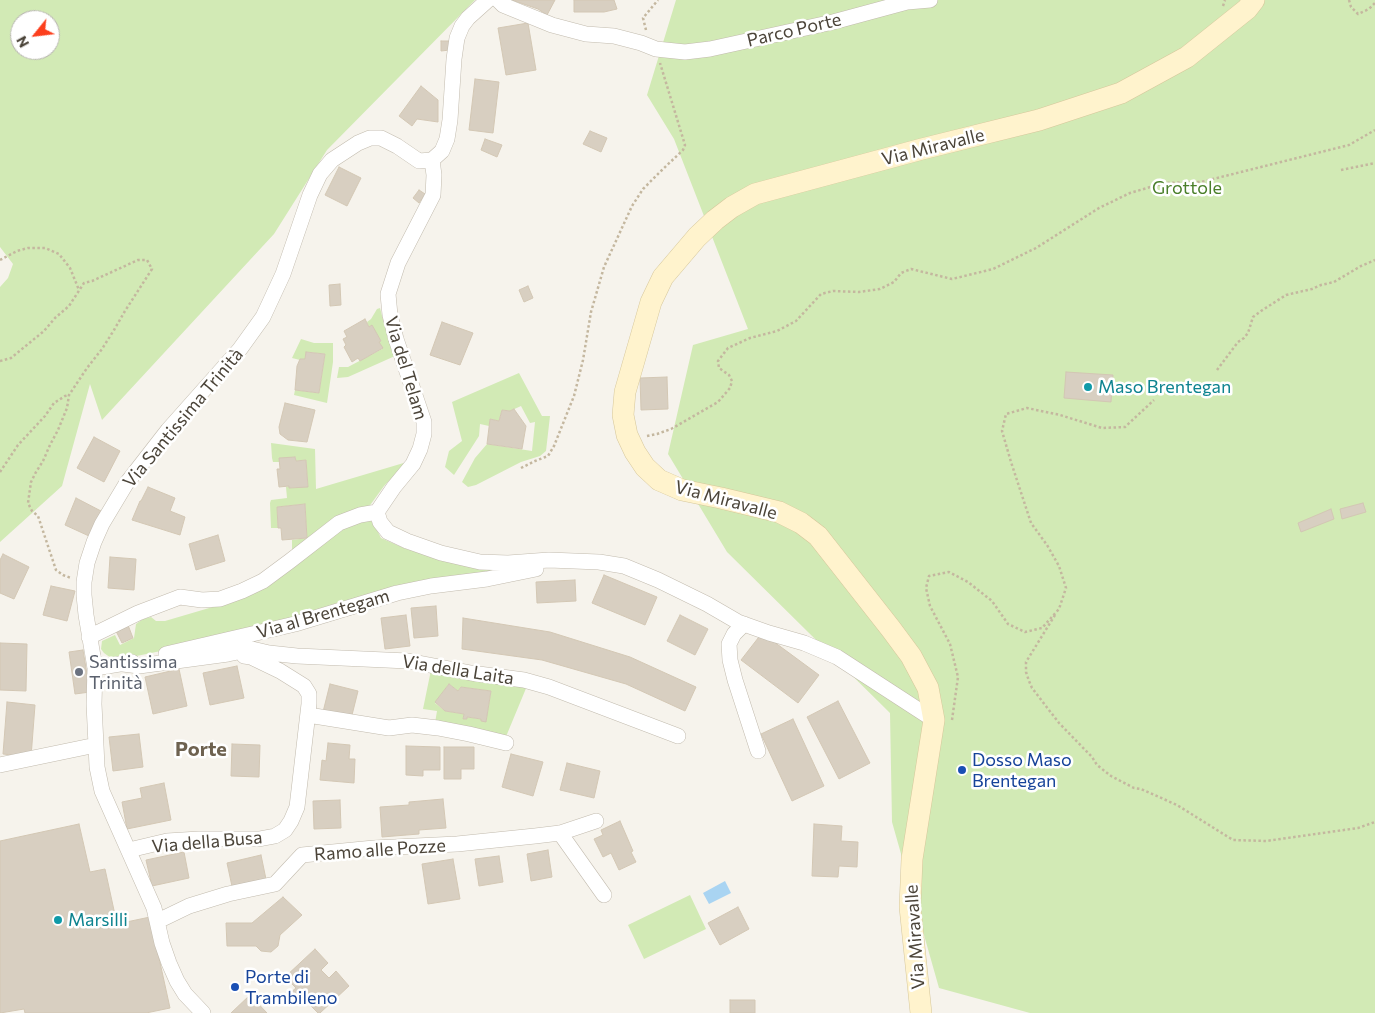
<!DOCTYPE html>
<html>
<head>
<meta charset="utf-8">
<style>
  body { margin:0 }
  #map { position:relative; width:1375px; height:1013px; overflow:hidden; background:#f6f3ec; font-family:Commissioner,sans-serif }
  canvas { display:block }
  .north { position:absolute; left:10px; top:10px; width:50px; height:50px; box-sizing:border-box; background:#fff; border:1px solid #b7b4b0; border-radius:50%; rotate:241deg; font-size:14px; font-weight:700; line-height:20px; text-align:center; color:#4b4439 }
  .north::after { content:''; display:block; margin:auto; width:18px; height:22px; background:#fc3f1d; clip-path:polygon(50% 0,100% 100%,50% 72%,0 100%) }
</style>
</head>
<body>
<div id="map">
<canvas width="1375" height="1013"></canvas>
<div class="north">N</div>
</div>
<script>
const g = document.querySelector('canvas').getContext('2d');
g.lineJoin = 'round';
function fill(path, color) { g.fillStyle = color; g.fill(path, 'evenodd'); }
const poly = rows => new Path2D(rows.map(r => 'M' + r).join(''));
function trace(path, color, width, dash) { g.strokeStyle = color; g.lineWidth = width; g.lineCap = dash ? 'butt' : 'round'; g.setLineDash(dash || []); g.stroke(path); }
function drawText(font, color, halo, rows, align = 'center') {
  g.font = font + ' Commissioner,sans-serif'; g.lineWidth = 5; g.setLineDash([]); g.textBaseline = 'middle'; g.strokeStyle = halo; g.fillStyle = color; for (const [text, x, y, turn = 0] of rows) {
    g.save(); g.translate(x, y); g.rotate((+turn || 0) * Math.PI / 180); g.textAlign = isNaN(turn) ? turn : align; if (halo) g.strokeText(text, 0, 0); g.fillText(text, 0, 0); g.restore();
  }
}
fill(poly([
  [0,0,475,0,327,150,274,234,102,420,90,384,62,486,0,542,0,287,8,278,13,264,0,247],
  [20,20,50,20,50,50,20,50],
  [676,0,1375,0,1375,1013,1030,1013,939,988,892,822,890,713,727,552,668,454,693,345,748,329,674,139,647,95],
  [380,308,386,331,395,356,357,373,348,377,337,378,339,367,348,367,382,349,379,342,381,341,372,326,369,327,367,322,371,319,377,309],
  [301,339,314,343,333,343,333,362,327,403,294,395,295,390,319,393,325,354,307,352,305,359,301,359,300,360,292,358],
  [519,373,542,416,550,416,546,451,540,456,521,462,476,485,468,487,462,482,475,458,487,444,532,451,535,422,530,423,521,406,510,411,502,410,499,421,490,419,489,426,480,424,479,436,454,475,445,467,449,451,462,441,452,402],
  [271,443,315,449,316,489,407,462,384,486,368,508,292,550,292,540,307,538,305,504,277,507,278,528,271,528,270,503,271,500,287,498,286,487,289,486,290,488,308,486,306,460,296,461,295,457,280,462,273,462,272,458],
  [370,520,374,524,381,538,406,549,531,565,190,645,122,659,111,658,104,653,101,649,102,641,115,635,120,645,134,638,136,624,143,619,151,617,156,621,165,621,216,606,350,525],
  [431,670,527,686,505,739,435,723,437,711,423,709],
  [449,684,458,691,461,687,491,691,486,721,481,721,481,719,467,717,467,719,463,719,464,714,445,711,435,703],
  [690,895,706,929,644,959,628,925]
]), '#d2eab5');
fill(poly([
  [725,881,731,893,709,904,703,893]
]), '#a9d4f2');
const building = poly([
  [512,0,555,0,547,15,538,9,512,0],
  [574,0,614,0,617,9,604,12,574,12,574,0],
  [528,23,536,70,506,75,498,28,528,23],
  [441,41,450,41,450,50,441,51,441,41],
  [475,79,499,82,493,133,469,130,475,79],
  [421,86,438,100,438,122,417,119,412,126,399,116,421,86],
  [590,131,607,138,601,152,583,144,590,131],
  [485,139,502,145,497,157,481,150,485,139],
  [339,167,361,178,347,206,325,195,339,167],
  [419,190,425,194,419,203,413,198,419,190],
  [340,284,341,305,330,306,329,285,340,284],
  [528,286,533,298,524,302,519,290,528,286],
  [365,319,369,327,372,325,381,341,379,342,383,348,360,361,358,358,352,362,344,347,346,345,343,339,347,337,344,331,365,319],
  [442,322,473,333,460,365,430,355,442,322],
  [306,352,325,354,319,393,295,390,297,366,300,359,305,359,306,352],
  [1066,372,1113,375,1111,402,1064,398,1066,372],
  [667,377,668,409,641,410,640,378,667,377],
  [285,403,315,410,307,442,288,440,280,434,279,427,285,403],
  [514,409,526,426,522,449,487,444,490,419,499,421,502,410,510,411,514,409],
  [94,437,120,451,104,482,77,468,94,437],
  [295,457,296,461,306,460,308,487,289,488,289,486,279,487,277,469,280,469,279,458,295,457],
  [148,487,175,498,170,511,185,517,180,535,132,520,140,501,141,501,148,487],
  [76,498,101,511,89,536,65,525,76,498],
  [1363,503,1366,512,1342,519,1340,509,1363,503],
  [305,504,307,538,282,540,281,528,278,528,277,507,305,504],
  [1331,509,1334,519,1301,532,1298,523,1331,509],
  [218,535,225,561,196,570,189,544,218,535],
  [3,554,29,567,14,599,0,593,0,560,3,554],
  [110,557,136,559,134,590,108,588,110,557],
  [604,575,657,597,645,625,592,603,604,575],
  [575,580,576,601,537,603,536,582,575,580],
  [51,586,75,591,67,621,43,615,51,586],
  [436,606,438,636,414,638,411,608,436,606],
  [406,615,410,646,385,649,381,618,406,615],
  [680,615,708,629,695,655,667,641,680,615],
  [463,618,550,632,630,657,696,687,685,711,626,684,542,660,462,649,463,618],
  [128,625,133,638,122,643,116,631,128,625],
  [762,633,819,675,798,703,741,660,762,633],
  [0,643,27,644,26,691,0,690,0,643],
  [83,650,90,692,75,694,69,652,83,650],
  [237,666,244,698,210,705,203,673,237,666],
  [179,669,187,706,153,714,145,677,179,669],
  [330,684,358,691,351,719,323,712,330,684],
  [449,684,458,691,461,687,491,691,486,722,481,721,481,719,467,717,467,719,463,719,464,714,445,711,435,702,449,684],
  [838,701,870,763,839,779,807,717,838,701],
  [7,702,35,705,31,757,3,754,7,702],
  [793,719,824,786,792,801,761,734,793,719],
  [139,734,143,767,113,771,109,737,139,734],
  [328,743,350,745,349,759,355,759,354,783,320,780,322,760,326,761,328,743],
  [232,744,260,745,259,777,231,776,232,744],
  [406,746,440,747,440,770,423,770,423,776,406,775,406,746],
  [444,747,474,747,474,769,461,769,461,779,444,779,444,747],
  [511,754,543,762,533,796,502,787,511,754],
  [567,763,600,771,594,798,560,790,567,763],
  [164,783,171,820,127,829,122,802,142,798,140,788,164,783],
  [443,799,446,828,419,830,419,834,382,837,380,807,409,805,409,802,443,799],
  [340,800,341,828,314,829,313,801,340,800],
  [620,821,633,851,631,852,636,862,619,870,611,853,603,857,594,839,603,835,601,830,620,821],
  [79,824,90,872,105,869,117,924,150,917,170,1008,146,1013,25,1013,24,1009,0,1013,0,841,79,824],
  [814,824,842,826,841,841,858,842,857,867,839,866,838,877,812,876,814,824],
  [548,850,552,877,531,881,527,854,548,850],
  [184,852,189,878,152,886,146,860,184,852],
  [261,855,267,884,233,891,227,863,261,855],
  [499,856,503,882,479,886,475,859,499,856],
  [453,859,460,899,428,904,422,864,453,859],
  [283,897,302,915,280,935,278,946,271,952,261,951,256,946,227,946,226,923,252,923,283,897],
  [738,907,749,929,720,945,708,923,738,907],
  [315,949,328,963,321,970,329,978,336,971,349,986,320,1013,318,1013,307,1002,303,1006,290,993,296,988,285,977,315,949],
  [250,995,267,1013,231,1013,250,995],
  [730,1000,755,1000,755,1013,730,1013,730,1000]
]);
fill(building, '#d8cfc1');
trace(building, '#d3c7b4', 1);
const street = poly([
  [498,0,503,5,552,25,586,34,614,36,641,43,656,49,685,52,710,49,833,22,907,2,930,0],
  [432,160,434,175,433,195,398,263,388,294,390,315,396,339,424,422,424,434,420,449,413,464,394,487,377,512,380,522,388,532,407,541,441,553,480,562,508,563,549,560,599,562,624,566,658,580,707,604,738,622,769,633,804,643,837,657,934,720],
  [744,624,734,634,729,644,730,660,735,680,758,751],
  [89,637,138,613,180,597,202,600,220,599,242,591,263,581,290,561,339,523,360,515,377,512],
  [166,654,295,624,397,593,431,586,487,579,536,569],
  [123,664,139,666,228,654,252,649,269,653,297,656,408,661,471,673,524,680,549,687,678,736],
  [95,668,132,662],
  [308,715,389,728,412,725,438,728,469,734,506,743],
  [0,765,96,745],
  [560,833,604,895],
  [129,850,167,841,199,839,259,839,275,836,285,830,291,821,297,807,309,704,309,694,304,686,280,671,251,657,244,656],
  [158,921,189,906,228,894,275,884,302,855,374,848,457,844,535,836,560,833,596,821],
  [203,1013,185,994,177,981,169,963,162,943,154,908,102,791,97,767,96,745,94,704,95,668,86,615,84,595,84,582,87,563,94,542,102,524,126,484,168,430,240,349,263,317,283,274,310,195,320,174,332,160,358,143,370,138,381,138,397,146,419,161,432,160,442,151,447,139,450,120,454,59,457,38,462,26,468,18,488,0]
]);
const secondary = poly([
  [921,1013,910,907,912,859,934,720,928,688,911,656,891,629,818,536,801,523,779,512,721,498,682,490,659,480,645,467,635,452,627,435,623,415,625,392,651,302,663,277,697,237,715,220,732,207,755,194,922,149,1039,120,1121,93,1187,57,1247,9,1254,0]
]);
trace(street, '#c2bbae', 16);
trace(secondary, '#d6c79b', 22);
trace(poly([
  [1349,0,1351,7,1358,14,1369,9,1375,3],
  [1223,6,1225,0],
  [646,30,643,18,658,0],
  [1341,170,1375,163],
  [0,260,17,251,28,248,45,248,59,254,70,268,79,290],
  [0,361,11,358,44,331,55,318,69,306,84,283,92,281,138,260,147,260,152,269,125,311,114,330,102,349,87,368,69,395,67,408,58,430,50,445,43,461,36,472,31,482,28,503,32,511,38,516,56,570,63,575,71,578],
  [1217,370,1238,342,1244,338,1248,333,1253,317,1261,311,1286,295,1312,289,1321,285,1334,282,1361,266,1375,260],
  [647,436,657,434,671,429,718,402,730,388,732,381,729,375,719,368,718,361,728,348,750,338,777,331,796,321,821,294,833,291,859,292,880,289,894,282,901,273,911,269,952,279,993,269,1036,248,1099,208,1130,193,1164,183,1201,182,1349,145,1375,130],
  [521,468,535,461,548,456,554,446,574,396,583,360,591,312,604,267,632,206,643,189,662,170,683,150,685,145,660,63],
  [0,472,18,445,45,416,54,403,65,396,69,395],
  [1055,615,1026,662,1026,672,1029,681,1032,688,1059,723,1092,757,1097,765,1111,776,1134,788,1141,789,1177,805,1233,840,1266,841,1358,828,1375,822],
  [952,720,958,677,950,644,930,606,926,588,929,576,949,572,968,582,992,601,1008,624,1025,632,1042,628,1059,609,1066,588,1059,566,1047,545,1031,523,1011,462,1002,431,1006,414,1027,408,1060,415,1102,428,1125,427,1154,400]
]), '#c4b79f', 2.5, [2.5, 2.5]);
trace(street, '#fff', 15);
trace(secondary, '#fff3cd', 21);
for (const [x, y, r, color] of [
  [1088,387,5,"#0f9aa8"],
  [79,672,5,"#6b7280"],
  [962,770,5,"#1a4fb4"],
  [58,920,5,"#0f9aa8"],
  [235,987,5,"#1a4fb4"]
]) { const dot = new Path2D(); dot.arc(x, y, r, 0, 2 * Math.PI); g.fillStyle = color; g.fill(dot); trace(dot, '#fff', 2); }
drawText('18px', '#4b4439', '#fff', [
  ["Parco Porte",794,30,-13],
  ["Via Miravalle",933,147,-14],
  ["Via del Telam",406,368,73],
  ["Via Santissima Trinità",183,418,-50],
  ["Via Miravalle",726,500,15],
  ["Via al Brentegam",323,614,-16],
  ["Via della Laita",458,670,9],
  ["Via della Busa",207,842,-5],
  ["Ramo alle Pozze",380,850,-4],
  ["Via Miravalle",915,937,-94]
]);
drawText('18px', '#4a7f2a', '#fff', [
  ["Grottole",1187,188]
]);
drawText('18px', '#0d838f', '#fff', [
  ["Maso Brentegan",1098,387],
  ["Marsilli",68,920]
], 'left');
drawText('18px', '#5b616d', '#fff', [
  ["Santissima",89,662],
  ["Trinità",89,683]
], 'left');
drawText('18px', '#164399', '#fff', [
  ["Dosso Maso",972,760],
  ["Brentegan",972,781],
  ["Porte di",245,977],
  ["Trambileno",245,998]
], 'left');
drawText('bold 20px', '#6e6250', '#fff', [
  ["Porte",201,749]
]);
</script>
</body>
</html>
